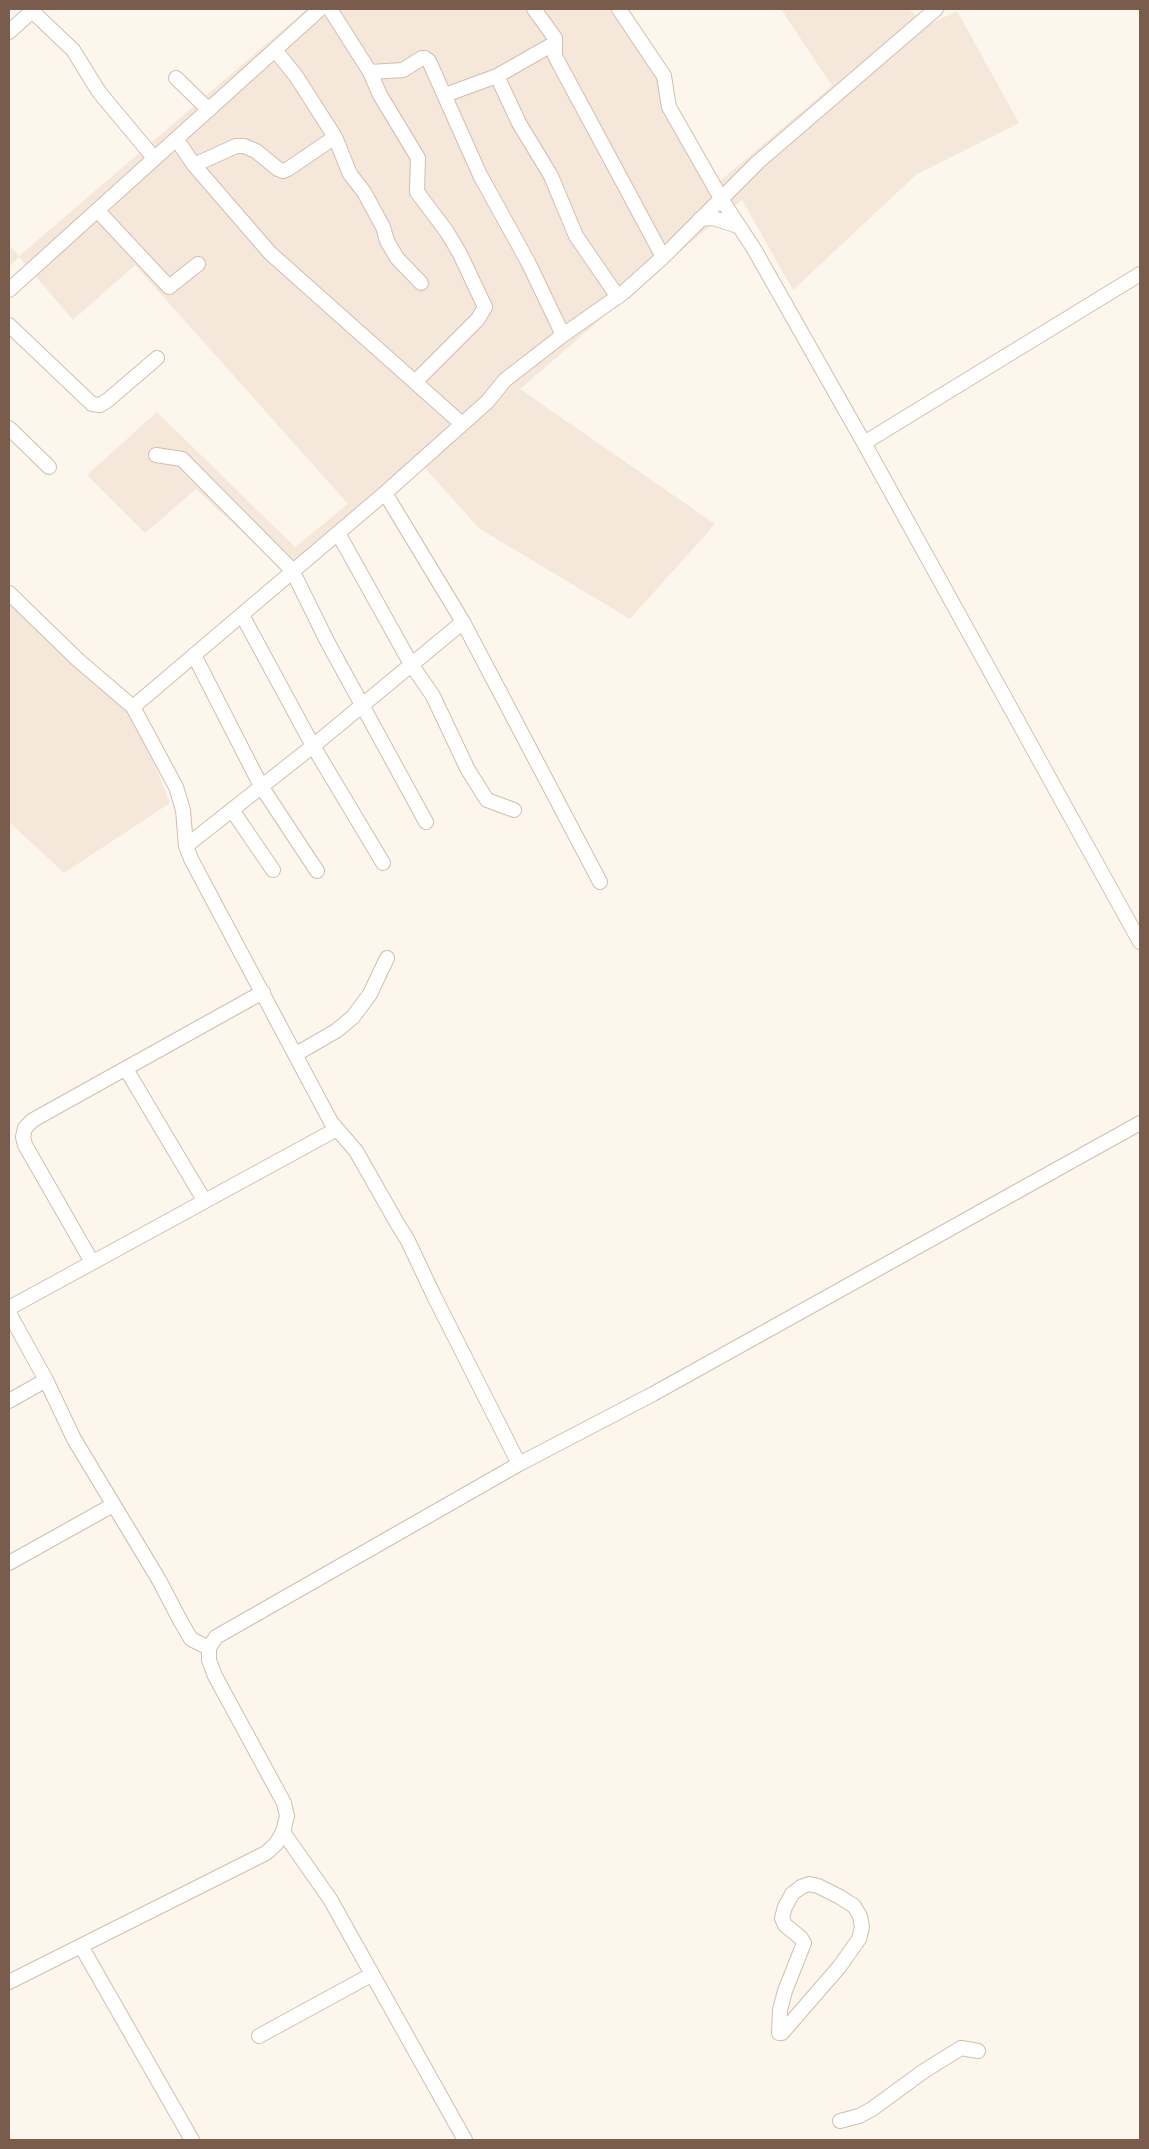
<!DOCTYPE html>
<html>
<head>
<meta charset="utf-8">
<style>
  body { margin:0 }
  #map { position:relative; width:1149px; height:2149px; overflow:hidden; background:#fdf6ec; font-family:Commissioner,sans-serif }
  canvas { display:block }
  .frame { position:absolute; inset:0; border:10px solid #7a5c4d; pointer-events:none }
</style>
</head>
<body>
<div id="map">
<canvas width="1149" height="2149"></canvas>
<div class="frame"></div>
</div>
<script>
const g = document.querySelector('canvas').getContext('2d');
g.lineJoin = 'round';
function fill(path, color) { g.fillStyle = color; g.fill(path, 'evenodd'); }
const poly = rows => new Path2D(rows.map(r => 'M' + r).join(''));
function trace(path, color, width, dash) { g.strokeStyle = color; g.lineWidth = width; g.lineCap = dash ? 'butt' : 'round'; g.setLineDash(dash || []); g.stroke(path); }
fill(poly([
  [307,9,629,9,669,95,720,181,832,86,781,9,909,9,926,26,957,11,1019,123,917,174,793,290,742,200,661,267,520,389,715,524,630,619,480,529,423,466,292,578,196,489,145,533,87,475,157,412,295,547,348,504,135,265,73,320,19,257,9,267,9,245,19,256],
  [9,595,130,704,170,803,64,873,9,822]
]), '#f5e8da');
const minor = poly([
  [330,9,370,72,403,70,422,58,425,58,429,61,480,175,528,262,563,335],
  [534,9,555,38,555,56,663,257],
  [619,9,664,76,669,107,722,200,754,249,864,443,1140,942],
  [9,32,32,11,73,50,99,92,154,158],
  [275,50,296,76,335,137,350,174,364,192,383,227,387,241,397,258,421,283],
  [370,72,380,95,418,158,417,192,447,232,460,254,485,307,478,319,415,382],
  [497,76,519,123,551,176,576,236,618,297],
  [176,78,209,110],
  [445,95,497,76,555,43],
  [177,140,194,165,270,253,462,424],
  [194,165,236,146,244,146,256,151,278,169,283,171,288,169,335,137],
  [97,210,169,287,198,264],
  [700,219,713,218,738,226],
  [9,290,320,9],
  [9,325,92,404,100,405,108,400,157,358],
  [9,428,49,467],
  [864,443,1140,274],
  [156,455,182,459,292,570,327,641,426,822],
  [385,493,463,622,600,882],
  [338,533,411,664,433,696,468,770,487,800,514,810],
  [9,593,78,660,133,707,176,787,183,810,186,846,191,859,331,1122,356,1151,397,1223,407,1239,435,1298,519,1464],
  [242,615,313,746,383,863],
  [194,655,261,786,317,871],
  [133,707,385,493,487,402,505,380,563,335,623,293,663,257,758,162,936,9],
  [232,810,273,870],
  [186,846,313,746,463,622],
  [296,1054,336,1031,353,1017,370,994,387,958],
  [126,1069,204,1200],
  [92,1262,25,1145,23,1137,25,1128,33,1120,263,992],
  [9,1308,337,1129],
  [9,1313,46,1380,74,1439,159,1580,181,1622,191,1639,209,1648],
  [9,1401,46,1380],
  [9,1563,113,1505],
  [283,1832,330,1899,465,2140],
  [81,1946,192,2140],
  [9,1982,266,1853,276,1844,283,1832,287,1816,284,1803,215,1676,209,1660,209,1648,216,1637,519,1464,653,1394,1140,1123],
  [779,2033,780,2010,785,1991,804,1943,801,1938,785,1925,782,1918,785,1907,792,1894,801,1887,809,1884,818,1886,840,1897,854,1906,860,1916,862,1927,859,1939,840,1966,782,2033],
  [259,2036,371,1975],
  [840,2121,859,2116,872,2109,924,2071,961,2048,978,2051]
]);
trace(minor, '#d1beb0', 16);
trace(minor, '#fff', 14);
</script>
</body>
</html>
